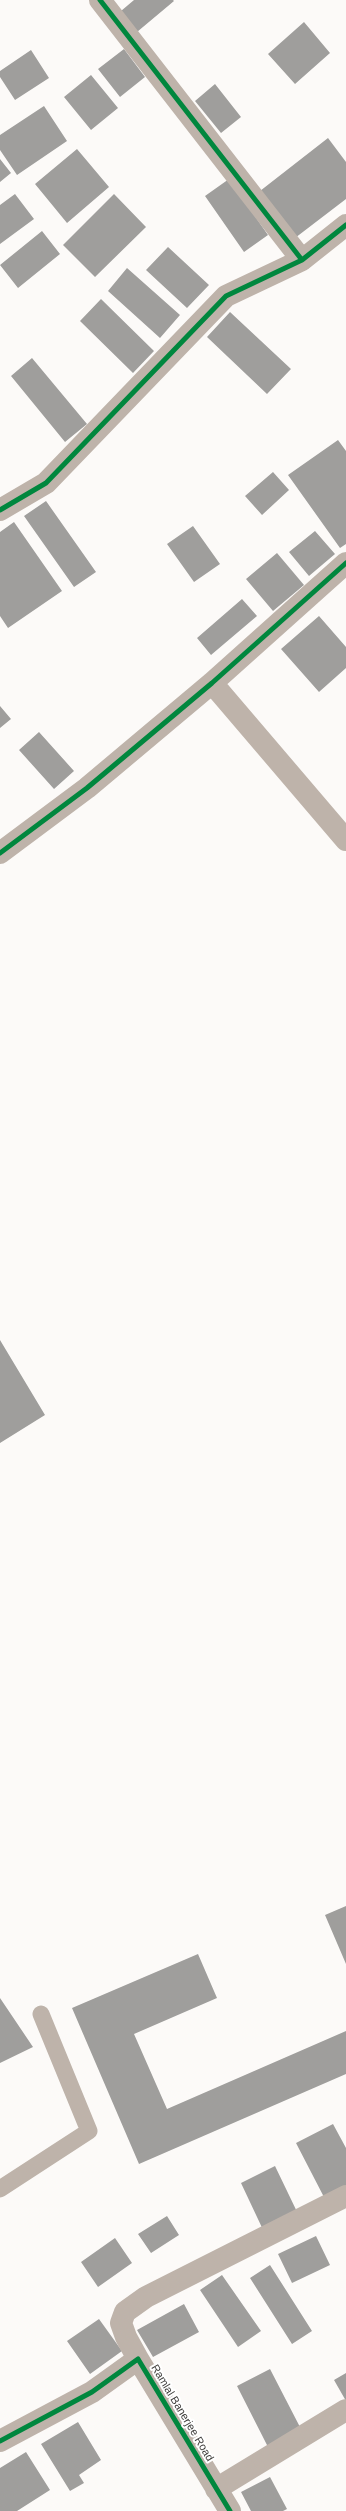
<!DOCTYPE html>
<html>
<head>
<meta charset="utf-8">
<style>
  body { margin:0 }
  canvas { display:block; background:#fcfaf8 }
</style>
</head>
<body>
<canvas width="346" height="2511"></canvas>
<script>
const g = document.querySelector('canvas').getContext('2d');
g.lineJoin = 'round';
function fill(path, color) { g.fillStyle = color; g.fill(path, 'evenodd'); }
const poly = rows => new Path2D(rows.map(r => 'M' + r).join(''));
function trace(path, color, width, dash) { g.strokeStyle = color; g.lineWidth = width; g.lineCap = dash ? 'butt' : 'round'; g.setLineDash(dash || []); g.stroke(path); }
function drawText(font, color, halo, rows, align = 'center') {
  g.font = font + ' Arial,sans-serif'; g.lineWidth = 4; g.setLineDash([]); g.textBaseline = 'middle'; g.strokeStyle = halo; g.fillStyle = color; for (const [text, x, y, turn = 0] of rows) {
    g.save(); g.translate(x, y); g.rotate((+turn || 0) * Math.PI / 180); g.textAlign = isNaN(turn) ? turn : align; if (halo) g.strokeText(text, 0, 0); g.fillText(text, 0, 0); g.restore();
  }
}
fill(poly([
  [134,0,173,0,174,1,137,32,121,11],
  [304,22,330,53,295,84,268,54],
  [124,49,145,77,120,97,98,69],
  [31,50,49,78,15,100,0,77,0,71],
  [91,75,118,108,91,130,64,97],
  [215,84,241,117,221,133,195,101],
  [44,106,67,141,17,175,0,150,0,135],
  [328,138,346,162,346,199,295,238,260,191],
  [77,149,109,187,67,223,35,184],
  [0,159,11,173,0,182],
  [229,179,268,235,244,252,205,196],
  [15,194,34,219,0,244,0,205],
  [114,194,146,227,95,277,63,245],
  [42,231,60,254,18,288,0,265],
  [168,247,209,285,187,308,146,270],
  [127,268,180,315,160,338,108,291],
  [101,299,154,351,133,373,80,321],
  [230,312,291,369,267,394,207,337],
  [32,358,87,424,65,442,11,376],
  [338,440,346,451,346,544,340,548,288,475],
  [273,472,289,490,262,515,245,496],
  [46,501,96,572,74,587,24,516],
  [14,522,62,591,8,628,0,616,0,532],
  [193,526,220,564,194,582,167,544],
  [315,531,335,554,309,576,289,552],
  [277,553,304,585,273,611,246,579],
  [242,599,257,616,211,655,197,638],
  [319,616,346,647,346,668,319,692,281,649],
  [0,706,11,719,0,728],
  [39,732,74,771,54,789,19,750],
  [0,1340,45,1415,0,1443],
  [346,1906,346,1964,325,1915],
  [198,1954,217,1998,134,2034,167,2109,346,2031,346,2074,139,2164,72,2008],
  [0,1998,33,2047,0,2063],
  [333,2124,346,2148,346,2190,326,2201,296,2143],
  [275,2166,300,2218,265,2234,241,2183],
  [167,2216,179,2235,151,2253,138,2234],
  [316,2236,330,2265,292,2283,278,2254],
  [115,2238,132,2263,98,2287,81,2262],
  [270,2265,312,2331,292,2344,250,2278],
  [222,2275,261,2331,238,2347,200,2290],
  [184,2304,199,2332,153,2357,137,2330],
  [99,2319,122,2351,90,2374,67,2341],
  [270,2369,301,2429,268,2447,237,2386],
  [346,2373,346,2401,334,2380],
  [78,2422,101,2460,79,2475,84,2483,70,2491,41,2444],
  [26,2452,50,2490,17,2511,0,2511,0,2468],
  [270,2477,287,2509,283,2511,251,2511,241,2492]
]), '#9f9e9c');
trace(poly([
  [0,2189,89,2131,41,2014]
]), '#beb3aa', 17);
trace(poly([
  [100,0,302,260,346,225],
  [0,510,46,483,226,296,302,260],
  [212,683,346,840],
  [0,853,87,788,212,683,346,563],
  [138,2359,126,2337,121,2323,125,2312,146,2297,346,2196],
  [0,2441,92,2392,138,2359,230,2511],
  [216,2489,346,2410]
]), '#beb3aa', 22);
trace(poly([
  [100,0,302,260,346,225],
  [0,510,46,483,226,296,302,260],
  [0,853,87,788,212,683,346,563],
  [0,2441,92,2392,138,2359,230,2511]
]), '#00873e', 5);
drawText('11px', '#3e3d3b', '#fff', [
  ["Ramlal Banerjee Road",182,2413,59]
]);
</script>
</body>
</html>
